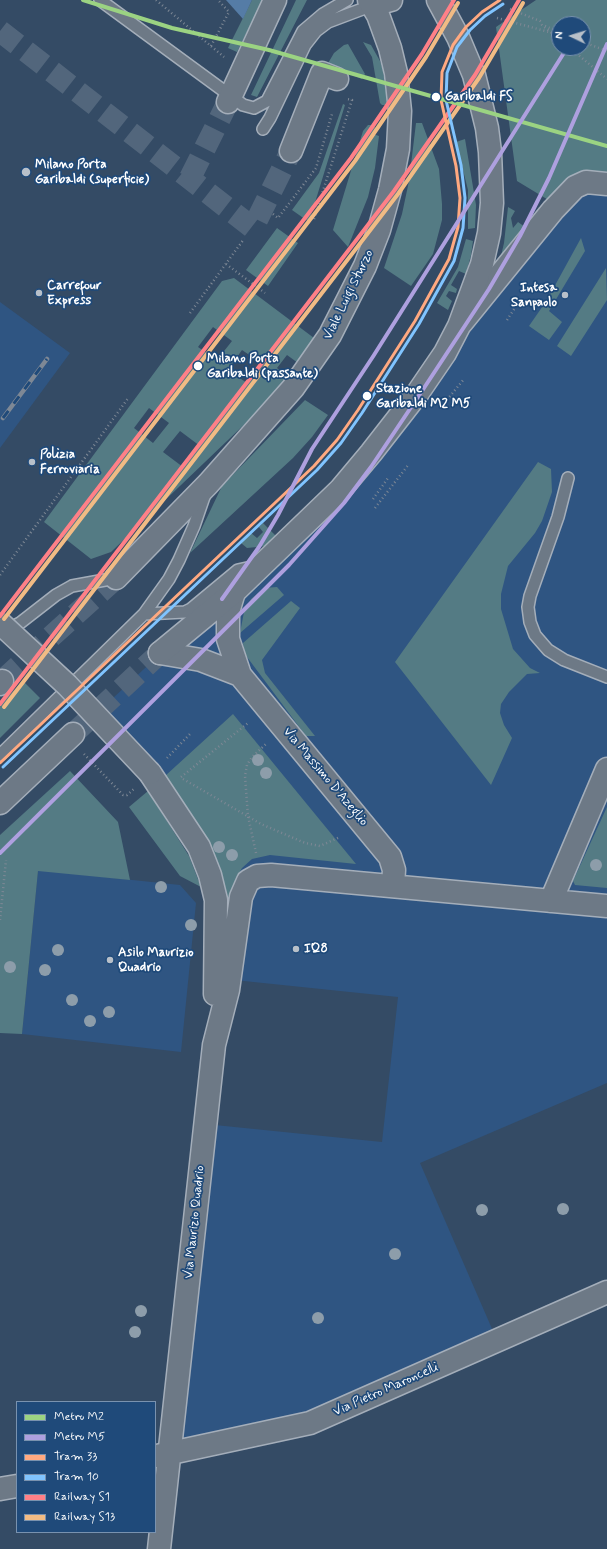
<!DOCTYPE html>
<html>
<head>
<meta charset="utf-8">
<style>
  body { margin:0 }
  #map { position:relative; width:607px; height:1549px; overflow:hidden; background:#344b65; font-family:Mynerve,sans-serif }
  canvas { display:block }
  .legend { position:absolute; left:16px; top:1401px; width:140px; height:132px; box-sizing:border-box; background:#1f4a7a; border:1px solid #7992af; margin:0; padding:5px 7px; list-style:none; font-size:12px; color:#fff }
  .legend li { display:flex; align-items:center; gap:8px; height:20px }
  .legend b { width:20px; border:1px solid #7992af }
  .north { position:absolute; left:551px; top:16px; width:40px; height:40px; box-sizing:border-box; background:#1f4a7a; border:1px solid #7992af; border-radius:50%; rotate:274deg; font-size:11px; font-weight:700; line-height:16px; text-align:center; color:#fff }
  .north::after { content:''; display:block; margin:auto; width:14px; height:18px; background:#b8c0c9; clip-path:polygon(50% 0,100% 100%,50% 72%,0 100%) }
</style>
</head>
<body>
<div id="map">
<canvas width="607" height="1549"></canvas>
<ul class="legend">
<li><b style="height:5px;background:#9bd382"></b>Metro M2</li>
<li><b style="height:5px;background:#aea0df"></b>Metro M5</li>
<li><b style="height:5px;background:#ffa980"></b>Tram 33</li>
<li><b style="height:5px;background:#80c4ff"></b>Tram 10</li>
<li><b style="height:5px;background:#ff8087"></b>Railway S1</li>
<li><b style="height:5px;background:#f1bb84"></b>Railway S13</li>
</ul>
<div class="north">N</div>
</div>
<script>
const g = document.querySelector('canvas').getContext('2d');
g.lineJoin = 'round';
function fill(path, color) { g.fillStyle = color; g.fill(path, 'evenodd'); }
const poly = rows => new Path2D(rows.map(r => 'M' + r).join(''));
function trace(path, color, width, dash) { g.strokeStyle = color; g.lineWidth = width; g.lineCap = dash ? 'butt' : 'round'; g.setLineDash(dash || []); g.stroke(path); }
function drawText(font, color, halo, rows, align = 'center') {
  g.font = font + ' Mynerve,sans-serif'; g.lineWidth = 3.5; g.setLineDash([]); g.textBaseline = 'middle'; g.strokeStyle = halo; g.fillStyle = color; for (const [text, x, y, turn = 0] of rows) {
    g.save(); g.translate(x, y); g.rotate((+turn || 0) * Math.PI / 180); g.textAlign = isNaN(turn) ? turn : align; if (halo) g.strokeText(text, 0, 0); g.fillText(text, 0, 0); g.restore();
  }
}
fill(poly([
  [607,185,607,1083,420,1163,496,1338,310,1423,170,1453,205,1124,382,1142,398,997,215,978,212,875,96,714,160,654,341,493,576,188],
  [0,302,70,353,0,448],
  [38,870,180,885,196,903,181,1052,22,1034]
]), '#2f5582');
fill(poly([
  [252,0,263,0,237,52,228,48],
  [296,0,307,0,257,97,251,95],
  [536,0,607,0,607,174,550,201,517,181,496,27],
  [559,24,583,24,583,48,559,48],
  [363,42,371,45,380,61,383,70,388,105,382,105,380,103,372,57],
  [348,44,365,74,362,79,327,65,334,53,344,45],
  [343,104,345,105,309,222,292,210,319,173],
  [416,123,422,123,439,169,442,204,442,220,433,254,411,286,384,268,402,214,409,181],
  [368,125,372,125,376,128,373,134,379,136,375,168,368,197,348,247,333,230,363,131],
  [465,139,476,205,475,228,468,229,468,190,456,142],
  [508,207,515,211,511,218,513,228,518,222,525,227,539,207,544,211,498,269,504,243],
  [277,228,298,243,268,286,246,270],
  [581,238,585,251,549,311,562,322,549,340,529,326,547,300],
  [466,239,473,241,471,255,466,274,459,271,451,285,457,289,456,293,449,291,446,296,452,301,448,310,437,303,458,267],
  [606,268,607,300,571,356,557,346],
  [234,278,314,338,298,363,287,355,277,368,288,377,251,418,111,552,91,559,44,522,222,281],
  [213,327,232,341,217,360,198,347],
  [242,350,261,363,247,383,228,370],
  [149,408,169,423,153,443,134,428],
  [180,431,200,446,183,467,163,452],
  [305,400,328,415,312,437,293,458,190,553,222,486],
  [538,462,551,469,552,492,542,521,535,533,508,566,501,594,501,609,513,649,530,668,540,673,527,674,509,692,501,704,500,713,504,725,512,738,491,785,395,662],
  [263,523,276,536,267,546,247,548,241,543,251,533,257,538,263,532,259,527],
  [277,587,284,595,240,633,244,612,251,599,264,588],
  [291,601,300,608,262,660,265,673,315,736,306,736,244,653,243,643],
  [23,681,40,698,0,738,0,704],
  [233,714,356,864,270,855,252,859,242,868,236,879,233,897,227,908,223,877,217,861,165,776],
  [70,771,118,822,130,880,38,871,22,1034,0,1033,0,835],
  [148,791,189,856,201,887,180,876,129,807],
  [607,807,607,888,575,885,573,881]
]), '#547b84');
fill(poly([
  [226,0,252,0,243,19]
]), '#557ca6');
trace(poly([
  [0,31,253,228,291,151],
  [190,178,228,102]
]), '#52667c', 22, [22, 11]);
trace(poly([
  [2,681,116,578],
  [73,734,160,653]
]), '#52667c', 22, [22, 11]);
const lane = poly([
  [100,0,243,105,254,108,267,101,303,31,323,14,347,0],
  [263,129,270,118,305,45,316,31,328,22,373,5],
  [568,478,558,517,530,596,528,607,530,622,535,635,548,650,564,660,607,677],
  [144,614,185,612,191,609,238,570,256,566],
  [5,631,20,623,56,595,72,586,116,578],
  [0,755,144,614,169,579,179,560,194,526,205,494]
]);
const street = poly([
  [228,102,275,0],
  [291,151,322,73,337,79],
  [462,322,553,210,575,187,586,182,607,184],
  [234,592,228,612,228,639,240,675,390,857,394,870,393,885],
  [160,653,201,660,240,675],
  [150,773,199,847,210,875,216,900,215,994],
  [551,901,607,769],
  [157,1456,310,1423,607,1292],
  [0,1489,17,1486],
  [159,1549,214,1045,228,990,241,897,248,881,257,876,271,875,607,906]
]);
const secondary = poly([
  [373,5,391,0],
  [116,578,208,484,293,388,330,335,365,266,379,230,390,190,398,149,400,111,396,73,390,48,378,15,369,0],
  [160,653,234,592,340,490,371,453,417,394,445,353,459,326,482,264,489,233,492,203,490,152,487,128,474,75,458,37,438,0],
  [0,684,2,681],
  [0,803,73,734]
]);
trace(lane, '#a4aeba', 14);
trace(street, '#a4aeba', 25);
trace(secondary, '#a4aeba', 25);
trace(poly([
  [156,0,224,57],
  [510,9,540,21,542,25,559,39],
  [497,18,549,32],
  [545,26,559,32],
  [583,42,607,51],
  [211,46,229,12,218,0],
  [570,48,607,79],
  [273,214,278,218,316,168,332,114],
  [314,219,352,100,347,99],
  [226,264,265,293],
  [190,313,244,239],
  [507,320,522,297],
  [447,400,464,379],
  [373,499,388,478],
  [375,508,409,464],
  [0,575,129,397],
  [84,754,123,795,127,795,134,789],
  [167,758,190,734],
  [181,777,248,723],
  [183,779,261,824,305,843,320,846,340,837],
  [256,853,248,816,245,776,247,765,252,757,266,744],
  [0,920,6,860]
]), '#7e8895', 2.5, [1, 3]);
trace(lane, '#6d7986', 11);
trace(street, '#6d7986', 22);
trace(secondary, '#6d7986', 22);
const rail = poly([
  [3,418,47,359]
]);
trace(rail, '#7e8895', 4.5);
trace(rail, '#1f4a7a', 3, [9]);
const streetBridge = poly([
  [0,623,67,685,150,773]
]);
trace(streetBridge, '#a4aeba', 25, []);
trace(streetBridge, '#6d7986', 22);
trace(poly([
  [0,616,351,158,422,54,454,0],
  [0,704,394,191,475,75,519,0]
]), '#ff8087', 4);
trace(poly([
  [4,619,355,161,426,57,458,3],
  [4,707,398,194,479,78,523,3]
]), '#f1bb84', 4);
trace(poly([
  [0,763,314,466,337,440,358,410,415,321,449,259,458,227,460,198,456,166,441,100,442,72,453,45,466,27,482,12,500,0]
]), '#ffa980', 3);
trace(poly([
  [3,767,317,470,341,443,362,413,419,324,454,261,463,228,465,198,461,165,446,100,447,73,457,47,470,30,485,16,503,4]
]), '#80c4ff', 3);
trace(poly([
  [83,0,172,28,269,50,607,146]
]), '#9bd382', 4);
trace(poly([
  [222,599,259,547,278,515,312,449,374,355,567,48],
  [0,853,289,565,344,503,371,467,424,388,489,289,520,236,549,178,607,44]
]), '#aea0df', 4);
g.fillStyle = '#8d9daa';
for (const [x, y] of [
  [258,760],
  [266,773],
  [219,847],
  [232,855],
  [596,865],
  [161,887],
  [191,925],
  [58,950],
  [10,967],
  [45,970],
  [72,1000],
  [109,1012],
  [90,1021],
  [563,1209],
  [482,1210],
  [395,1254],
  [141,1311],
  [318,1318],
  [135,1332]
]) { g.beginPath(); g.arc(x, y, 6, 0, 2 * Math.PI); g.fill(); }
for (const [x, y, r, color] of [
  [436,97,5,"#fff"],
  [26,172,5,"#b8c0c9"],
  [39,293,4,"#b8c0c9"],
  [565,295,4,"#b8c0c9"],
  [198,366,5,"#fff"],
  [367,396,5,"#fff"],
  [32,462,4,"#b8c0c9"],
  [296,949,4,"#b8c0c9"],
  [110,960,4,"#b8c0c9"]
]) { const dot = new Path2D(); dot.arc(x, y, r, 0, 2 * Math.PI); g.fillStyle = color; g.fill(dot); trace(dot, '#1f4a7a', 1.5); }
drawText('bold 13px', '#fff', '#1f4a7a', [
  ["Garibaldi FS",445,97],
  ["Milano Porta",207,359],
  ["Garibaldi (passante)",207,374],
  ["Stazione",376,389],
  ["Garibaldi M2 M5",376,404]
], 'left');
drawText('bold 13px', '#fff', '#1f4a7a', [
  ["Milano Porta",35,165],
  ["Garibaldi (superficie)",35,180],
  ["Carrefour",47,286],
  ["Express",47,301],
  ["Intesa",557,288,"right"],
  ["Sanpaolo",557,303,"right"],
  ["Polizia",40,455],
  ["Ferroviaria",40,470],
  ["IQ8",304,949],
  ["Asilo Maurizio",118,953],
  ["Quadrio",118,968]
], 'left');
drawText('13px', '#fff', '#1f4a7a', [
  ["Viale Luigi Sturzo",349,295,-64],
  ["Via Massimo D'Azeglio",325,777,50],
  ["Via Maurizio Quadrio",195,1222,-84],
  ["Via Pietro Maroncelli",386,1390,-24]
]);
</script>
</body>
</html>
